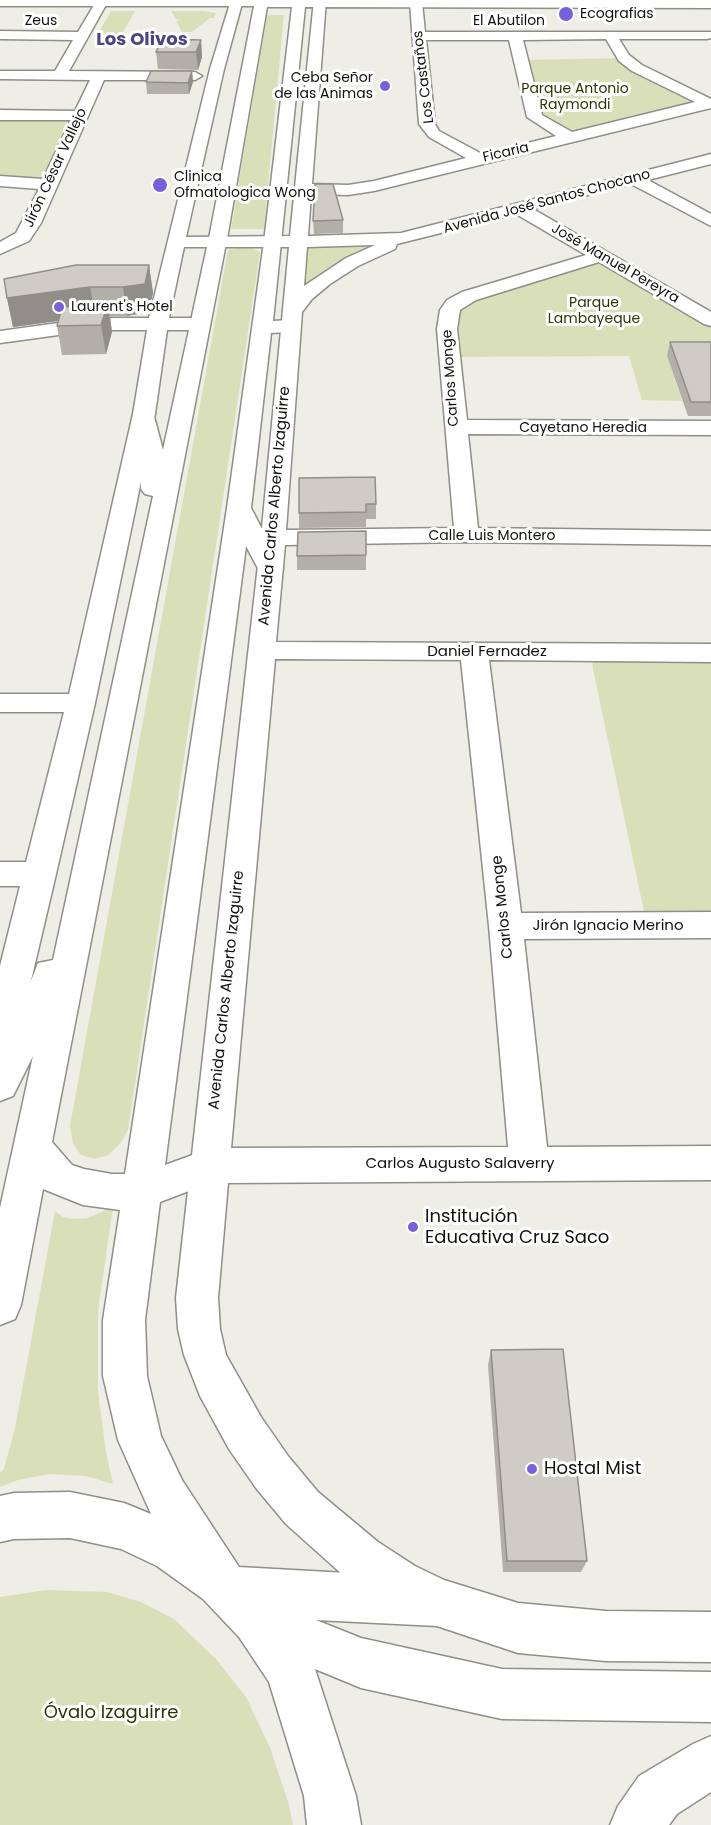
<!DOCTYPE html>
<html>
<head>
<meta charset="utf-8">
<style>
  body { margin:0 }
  canvas { display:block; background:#eeede6 }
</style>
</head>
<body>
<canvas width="711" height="1825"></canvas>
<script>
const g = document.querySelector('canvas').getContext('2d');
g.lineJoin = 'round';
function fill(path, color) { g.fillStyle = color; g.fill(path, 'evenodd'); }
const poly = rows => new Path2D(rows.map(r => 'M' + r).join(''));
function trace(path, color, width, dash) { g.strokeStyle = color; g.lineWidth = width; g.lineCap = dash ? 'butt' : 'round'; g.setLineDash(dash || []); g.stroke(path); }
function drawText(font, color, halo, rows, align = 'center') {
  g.font = font + ' Poppins,sans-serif'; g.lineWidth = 6; g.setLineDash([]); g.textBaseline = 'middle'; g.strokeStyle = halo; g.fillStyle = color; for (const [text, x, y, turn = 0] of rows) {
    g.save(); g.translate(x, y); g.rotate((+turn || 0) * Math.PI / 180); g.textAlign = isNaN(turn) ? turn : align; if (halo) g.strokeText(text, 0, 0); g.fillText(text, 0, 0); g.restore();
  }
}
fill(poly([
  [111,11,135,11,120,38,96,37],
  [171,11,204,11,216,13,214,18,210,18,192,32,182,32,176,21,182,20,176,19],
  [267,15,284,15,264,229,231,229],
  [624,58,709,103,570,138,540,122,521,60],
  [0,118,70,120,43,181,0,178],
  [379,244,298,292,307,246],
  [241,247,252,248,260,252,128,1130,120,1144,108,1155,95,1159,81,1155,73,1144,70,1126,228,250],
  [601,256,711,320,711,356,667,356,682,401,642,400,629,356,449,357,452,307],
  [592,652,711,653,711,925,647,926,593,669],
  [113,1207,98,1311,98,1392,106,1452,113,1484,86,1476,50,1474,18,1480,0,1487,0,1473,4,1469,15,1428,55,1211,63,1217,74,1219,88,1218],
  [46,1590,107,1592,141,1602,174,1619,216,1659,246,1697,271,1750,289,1805,293,1825,0,1825,0,1597]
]), '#d9e0b9');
const minor = poly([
  [97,0,105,0,107,3,69,71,195,72,202,76,195,80,104,80,41,223,29,241,0,254,0,242,16,233,39,189,0,186,0,176,43,179,71,120,0,120,0,110,75,111,90,80,0,79,0,71,55,71,73,40,0,39,0,31,78,32,97,0],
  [231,0,243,0,224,69,186,237,290,236,314,0,326,0,312,184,348,185,374,181,466,158,429,137,419,124,410,3,412,0,419,0,422,3,425,32,711,32,711,38,707,39,619,39,629,55,642,65,711,99,711,108,374,191,348,195,311,194,308,236,401,233,711,154,711,164,648,180,711,214,711,226,631,184,533,209,711,312,711,326,704,324,599,262,476,300,460,310,457,329,467,420,711,421,711,435,468,434,478,528,711,531,711,545,467,542,285,545,276,642,711,644,711,662,489,660,521,913,711,912,711,938,524,939,547,1147,711,1146,711,1180,228,1183,218,1298,220,1329,226,1355,261,1417,288,1456,318,1492,378,1542,415,1566,444,1580,518,1603,606,1611,711,1612,711,1662,606,1661,518,1653,437,1626,381,1600,344,1576,286,1524,256,1488,229,1449,200,1396,184,1355,178,1329,176,1298,261,538,289,247,184,247,169,318,200,318,207,320,210,324,207,328,200,330,167,330,155,414,95,703,56,874,18,1036,13,1047,0,1051,0,966,20,886,0,886,0,862,26,862,64,712,0,712,0,694,69,694,133,414,147,330,95,330,0,343,0,331,95,318,149,318,210,69,231,0],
  [606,39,619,61,632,71,695,102,572,132,542,115,523,40,606,39],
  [426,40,509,40,527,117,556,136,482,154,439,131,435,124,426,40],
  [516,214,586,255,462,292,447,300,440,310,437,329,454,528,286,530,302,312,312,299,330,284,358,266,395,249,397,244,516,214],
  [375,245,346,258,304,286,307,247,375,245],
  [275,659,461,660,489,926,508,1147,231,1148,275,659]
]);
const major = poly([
  [0,0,711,0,711,8,305,7,273,321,290,320,297,322,300,326,297,330,290,332,271,333,251,508,283,569,279,574,270,577,261,574,246,546,165,1165,209,1149,223,1154,228,1166,223,1178,160,1202,145,1320,147,1376,161,1436,182,1480,239,1567,437,1578,454,1585,461,1602,454,1619,437,1626,316,1620,361,1638,502,1669,711,1672,711,1722,502,1719,361,1688,315,1669,356,1796,361,1825,307,1825,304,1796,269,1682,239,1637,203,1599,157,1566,121,1549,70,1538,14,1539,0,1542,0,1496,14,1493,70,1492,124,1503,151,1514,118,1440,103,1376,103,1320,120,1210,83,1205,43,1189,21,1305,15,1319,0,1325,0,1208,33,1056,13,1096,0,1101,0,1049,18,1014,38,963,53,960,153,496,145,494,141,489,141,445,133,414,136,409,144,407,152,409,163,450,210,233,254,6,0,6,0,0],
  [267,7,292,7,264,242,227,508,125,1174,112,1174,84,1169,72,1165,52,1142,228,233,267,7],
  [711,1736,711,1792,677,1814,669,1825,610,1825,618,1806,639,1776,693,1744,711,1736]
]);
trace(minor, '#8f8e87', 3);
trace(major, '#8f8e87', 3);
fill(minor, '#fff');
fill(major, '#fff');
fill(poly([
  [201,40,202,57,198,70,158,69,156,52],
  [192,71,193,82,189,94,147,94,146,82],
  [343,220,343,233,314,234,313,221],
  [149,265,153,293,148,312,127,316,110,316,112,332,106,354,62,355,57,326,58,321,13,327,7,298],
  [670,342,711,342,711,416,688,416,667,356],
  [299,478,376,504,376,519,366,519,366,527,299,528],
  [366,531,366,570,297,570,297,556],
  [491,1350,587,1561,581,1572,503,1572,488,1365]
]), '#b2afa9');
fill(poly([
  [201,40,202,57,198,70,196,52],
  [192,71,193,82,189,94,188,83],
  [149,265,153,293,148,312,127,316,123,287],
  [90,287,95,316,13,327,7,298],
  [108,304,112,332,106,354,101,325]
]), '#918e8a');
const building = poly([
  [162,39,201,40,196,52,156,52,162,39],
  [151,71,192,71,188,83,146,82,151,71],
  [315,184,333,184,343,220,313,221,315,184],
  [76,265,149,265,145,284,123,287,90,287,7,298,4,279,76,265],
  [108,304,101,325,57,326,62,307,108,304],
  [670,342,711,342,711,402,691,402,670,342],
  [375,477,376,504,366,504,366,512,299,513,299,478,375,477],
  [366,531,366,555,297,556,298,532,366,531],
  [563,1349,587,1561,507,1561,491,1350,563,1349]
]);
fill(building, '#cfcbc5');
trace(building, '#918e8a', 1.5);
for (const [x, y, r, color] of [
  [566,14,8,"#7660db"],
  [385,86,6,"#7660db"],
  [160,185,8,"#7660db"],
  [59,307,6,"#7660db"],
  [413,1227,6,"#7660db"],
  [532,1469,6,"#7660db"]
]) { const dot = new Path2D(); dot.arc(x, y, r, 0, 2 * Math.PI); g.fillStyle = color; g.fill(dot); trace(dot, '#fff', 2); }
drawText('14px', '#10100d', '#fff', [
  ["Ecografias",580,14],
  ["Ceba Señor",373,78,"right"],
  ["de las Animas",373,94,"right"],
  ["Clinica",174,177],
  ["Ofmatologica Wong",174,193],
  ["Laurent's Hotel",71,307]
], 'left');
drawText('14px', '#10100d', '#fff', [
  ["Zeus",41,21],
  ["El Abutilon",509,21],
  ["Los Castaños",424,77,-97],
  ["Ficaria",506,153,-13],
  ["Jirón César Vallejo",56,168,-65],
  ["Avenida José Santos Chocano",547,202,-15],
  ["José Manuel Pereyra",615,264,30],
  ["Carlos Monge",451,378,-94],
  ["Cayetano Heredia",583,428],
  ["Calle Luis Montero",492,536]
]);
drawText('14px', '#303504', '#fff', [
  ["Parque Antonio",575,89],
  ["Raymondi",575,105],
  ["Parque",594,303],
  ["Lambayeque",594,319]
]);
drawText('15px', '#10100d', '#fff', [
  ["Avenida Carlos Alberto Izaguirre",275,506,-85],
  ["Daniel Fernadez",487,652],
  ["Carlos Monge",503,907,-96],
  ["Jirón Ignacio Merino",608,926],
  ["Avenida Carlos Alberto Izaguirre",227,990,-84],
  ["Carlos Augusto Salaverry",460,1164]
]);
drawText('bold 18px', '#4d4583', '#fff', [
  ["Los Olivos",142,40]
]);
drawText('18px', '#10100d', '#fff', [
  ["Institución",425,1217],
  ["Educativa Cruz Saco",425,1238],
  ["Hostal Mist",544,1469]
], 'left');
drawText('18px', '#303504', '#fff', [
  ["Óvalo Izaguirre",111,1713]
]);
</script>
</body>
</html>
